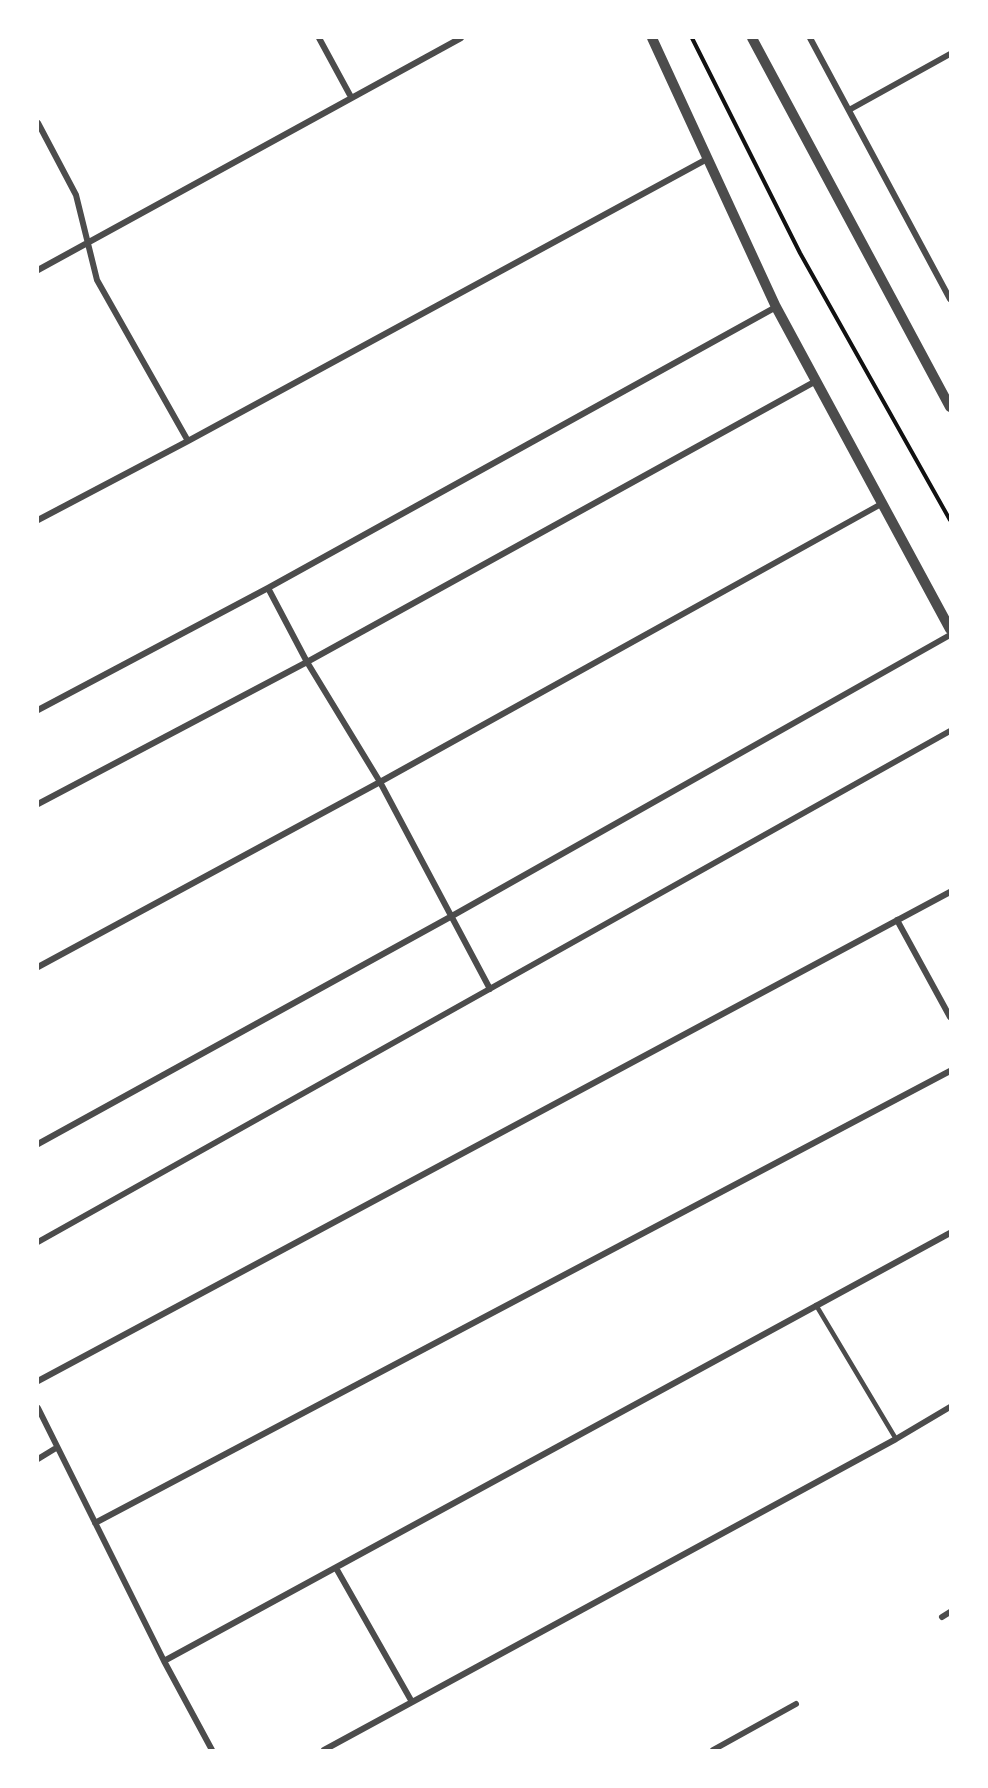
<!DOCTYPE html>
<html>
<head>
<meta charset="utf-8">
<style>
  body { margin:0 }
  #map { position:relative; width:988px; height:1788px; overflow:hidden; background:#fff; font-family:"Libre Baskerville",serif }
  canvas { display:block }
  .frame { position:absolute; inset:0; border:39px solid #fff; pointer-events:none }
</style>
</head>
<body>
<div id="map">
<canvas width="988" height="1788"></canvas>
<div class="frame"></div>
</div>
<script>
const g = document.querySelector('canvas').getContext('2d');
g.lineJoin = 'round';
const poly = rows => new Path2D(rows.map(r => 'M' + r).join(''));
function trace(path, color, width, dash) { g.strokeStyle = color; g.lineWidth = width; g.lineCap = dash ? 'butt' : 'round'; g.setLineDash(dash || []); g.stroke(path); }
trace(poly([
  [692,38,800,253,950,520]
]), '#111', 4);
trace(poly([
  [816,1305,896,1439]
]), '#4c4c4c', 4.5);
trace(poly([
  [319,38,351,97],
  [810,38,950,299],
  [849,110,950,54],
  [38,123,76,195,97,280,188,441],
  [38,270,461,38],
  [38,520,188,441,707,159],
  [268,588,307,662,380,782,490,989],
  [38,710,268,588,776,307],
  [38,804,307,662,816,381],
  [897,920,950,1017],
  [38,967,380,782,883,503],
  [38,1144,452,916,950,635],
  [38,1242,950,731],
  [38,1381,950,892],
  [38,1408,164,1661,212,1750],
  [38,1459,56,1448],
  [95,1523,950,1071],
  [336,1568,412,1702],
  [942,1617,950,1612],
  [164,1661,950,1233],
  [324,1750,896,1439,950,1407],
  [713,1750,796,1704]
]), '#4c4c4c', 6);
trace(poly([
  [652,38,776,307,950,629],
  [752,38,950,407]
]), '#4c4c4c', 10);
</script>
</body>
</html>
